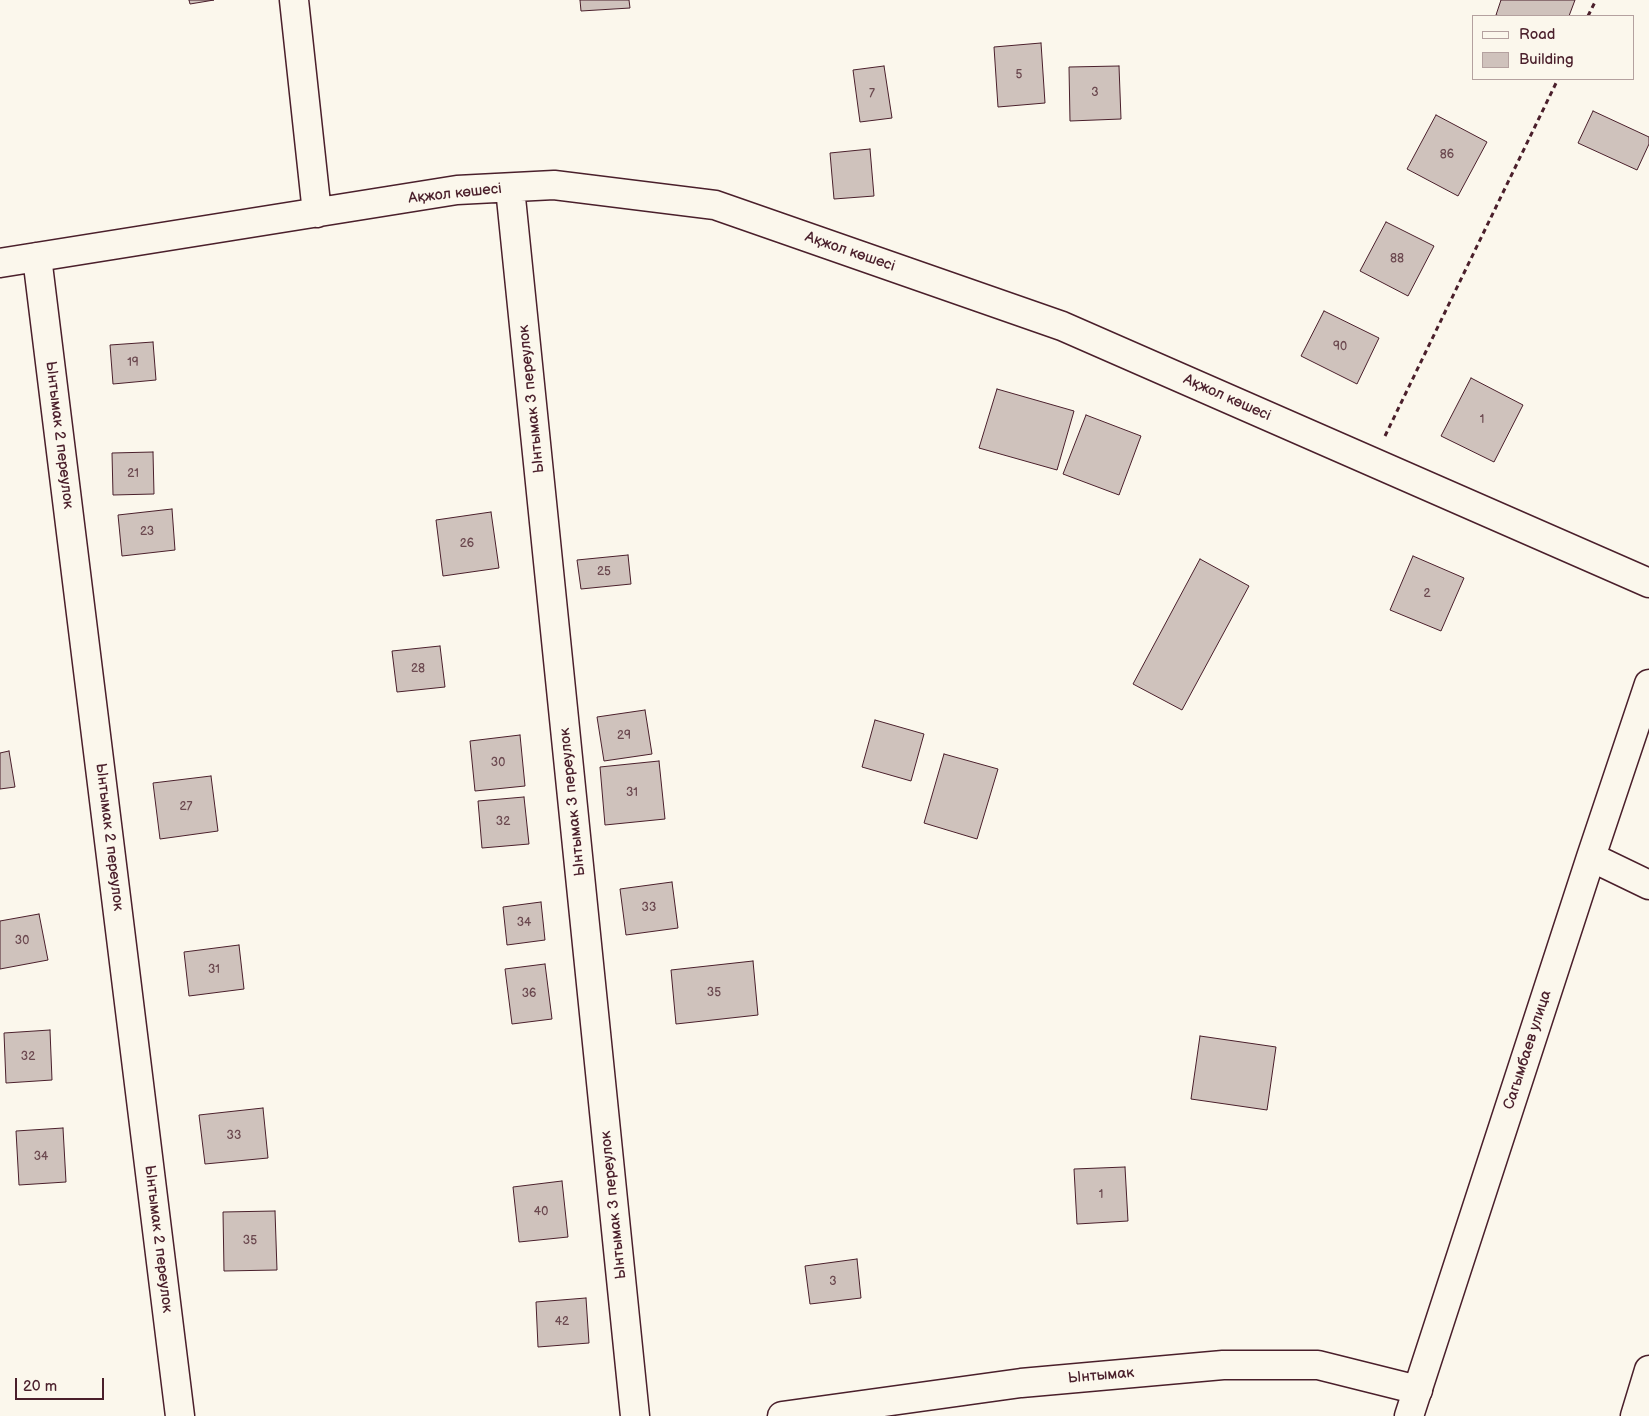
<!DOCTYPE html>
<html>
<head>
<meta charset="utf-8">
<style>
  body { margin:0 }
  #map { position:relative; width:1649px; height:1416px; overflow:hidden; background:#fbf7ec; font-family:"Balsamiq Sans",sans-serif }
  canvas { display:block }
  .legend { position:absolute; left:1472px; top:15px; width:162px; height:65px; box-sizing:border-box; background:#fbf7ec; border:1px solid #b4a19f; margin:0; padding:6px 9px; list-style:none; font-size:15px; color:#4a1f2b }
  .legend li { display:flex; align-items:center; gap:10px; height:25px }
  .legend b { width:25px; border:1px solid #b4a19f }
  .scale { position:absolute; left:15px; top:1378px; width:89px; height:22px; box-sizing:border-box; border:2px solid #4a1f2b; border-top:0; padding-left:6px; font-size:15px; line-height:18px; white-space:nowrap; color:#4a1f2b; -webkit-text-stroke:4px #fbf7ec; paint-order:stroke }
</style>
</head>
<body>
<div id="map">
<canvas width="1649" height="1416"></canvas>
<ul class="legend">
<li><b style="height:6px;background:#fbf7ec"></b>Road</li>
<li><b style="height:14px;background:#cfc2bc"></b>Building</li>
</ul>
<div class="scale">20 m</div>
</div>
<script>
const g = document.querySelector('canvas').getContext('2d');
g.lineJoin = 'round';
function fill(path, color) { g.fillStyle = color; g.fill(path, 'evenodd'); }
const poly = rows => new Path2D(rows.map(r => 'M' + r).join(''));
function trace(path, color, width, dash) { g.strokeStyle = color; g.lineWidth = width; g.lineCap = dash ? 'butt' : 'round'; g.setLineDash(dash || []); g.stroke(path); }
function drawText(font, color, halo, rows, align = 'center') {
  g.font = font + ' "Balsamiq Sans",sans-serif'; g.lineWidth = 4.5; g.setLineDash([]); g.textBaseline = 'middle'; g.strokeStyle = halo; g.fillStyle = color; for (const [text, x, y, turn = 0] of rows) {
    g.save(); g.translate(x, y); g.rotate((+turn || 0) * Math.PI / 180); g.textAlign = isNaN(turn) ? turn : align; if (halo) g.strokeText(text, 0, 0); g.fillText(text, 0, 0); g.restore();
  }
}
const building = poly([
  [189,0,214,0,190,4,189,0],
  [580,0,629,0,630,8,581,11,580,0],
  [1501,0,1575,0,1569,16,1500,16,1496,15,1501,0],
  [1041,43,1045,103,998,107,994,47,1041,43],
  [884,66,892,118,860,122,853,70,884,66],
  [1119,66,1121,119,1070,121,1069,67,1119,66],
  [1593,111,1649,137,1649,144,1637,170,1578,143,1593,111],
  [1436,115,1487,142,1458,196,1407,169,1436,115],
  [870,149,874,196,834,199,830,153,870,149],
  [1386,222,1434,246,1408,296,1360,271,1386,222],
  [1324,311,1379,338,1357,384,1301,356,1324,311],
  [153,342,156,380,113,384,110,345,153,342],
  [1471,378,1523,405,1494,462,1441,436,1471,378],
  [997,389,1074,411,1057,470,979,448,997,389],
  [1086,415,1141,436,1119,495,1063,474,1086,415],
  [153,452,154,494,113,495,112,453,153,452],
  [172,509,175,550,122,556,118,515,172,509],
  [491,512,499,568,443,576,436,520,491,512],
  [628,555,631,584,581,589,577,560,628,555],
  [1413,556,1464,578,1441,631,1390,610,1413,556],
  [1200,559,1249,586,1182,710,1133,684,1200,559],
  [440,646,445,687,397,692,392,651,440,646],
  [645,710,652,754,604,761,597,717,645,710],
  [875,720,924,734,911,781,862,767,875,720],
  [520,735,525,786,475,791,470,741,520,735],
  [9,751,15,787,0,789,0,753,9,751],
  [944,754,998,769,977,839,924,823,944,754],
  [659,761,665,819,605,825,600,767,659,761],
  [211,776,218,831,160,839,153,783,211,776],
  [524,797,529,844,482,848,478,801,524,797],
  [672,882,678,928,626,935,620,889,672,882],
  [541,902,545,940,507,945,503,907,541,902],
  [39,914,48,960,0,969,0,921,39,914],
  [239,945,244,989,189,996,184,952,239,945],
  [753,961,758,1015,676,1024,671,970,753,961],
  [545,964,552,1019,512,1024,505,969,545,964],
  [50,1030,52,1080,6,1083,4,1033,50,1030],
  [1200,1036,1276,1047,1267,1110,1191,1099,1200,1036],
  [263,1108,268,1158,205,1164,199,1115,263,1108],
  [63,1128,66,1182,19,1185,16,1131,63,1128],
  [1125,1167,1128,1221,1077,1224,1074,1169,1125,1167],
  [562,1181,568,1237,519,1242,513,1187,562,1181],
  [275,1211,277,1270,224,1271,223,1212,275,1211],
  [857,1259,861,1298,810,1304,805,1266,857,1259],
  [586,1298,589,1343,538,1347,536,1302,586,1298]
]);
fill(building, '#cfc2bc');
trace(building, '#4a1f2b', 1);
const street = poly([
  [294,0,317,213],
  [510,188,635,1416],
  [37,257,180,1416],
  [0,263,457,190,554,185,715,205,1062,326,1649,583],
  [782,1416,1021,1383,1223,1365,1318,1365,1418,1390],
  [1635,1416,1649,1370]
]);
const secondary = poly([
  [1591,857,1649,885],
  [1409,1416,1591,857,1649,684]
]);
trace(street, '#4a1f2b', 31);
trace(secondary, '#4a1f2b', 31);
trace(poly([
  [1588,16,1596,0],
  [1385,436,1558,79]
]), '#4a1f2b', 3, [5, 4]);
trace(street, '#fbf7ec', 28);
trace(secondary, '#fbf7ec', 28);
drawText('12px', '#6b484f', null, [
  ["5",1019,75],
  ["3",1095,93],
  ["7",872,94],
  ["86",1447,155],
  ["88",1397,259],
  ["90",1340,347],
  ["19",133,363],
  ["1",1482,420],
  ["21",133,474],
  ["23",147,532],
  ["26",467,544],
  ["25",604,572],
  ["2",1427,594],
  ["28",418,669],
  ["29",624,736],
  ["30",498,763],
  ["31",632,793],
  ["27",186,807],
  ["32",503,822],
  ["33",649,908],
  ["34",524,923],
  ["30",22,941],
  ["31",214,970],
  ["35",714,993],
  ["36",529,994],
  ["32",28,1057],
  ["33",234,1136],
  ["34",41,1157],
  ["1",1101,1195],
  ["40",541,1212],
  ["35",250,1241],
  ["3",833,1282],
  ["42",562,1322]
]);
drawText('15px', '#4a1f2b', '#fbf7ec', [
  ["Ақжол көшесі",455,194,-6],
  ["Ақжол көшесі",850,252,19],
  ["Ақжол көшесі",1227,398,24],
  ["Ынтымак 3 переулок",532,399,-96],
  ["Ынтымак 2 переулок",59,435,83],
  ["Ынтымак 3 переулок",573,802,-96],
  ["Ынтымак 2 переулок",109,837,83],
  ["Сагымбаев улица",1528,1050,-72],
  ["Ынтымак 3 переулок",614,1205,-96],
  ["Ынтымак 2 переулок",158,1239,83],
  ["Ынтымак",1101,1376,-5]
]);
</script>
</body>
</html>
